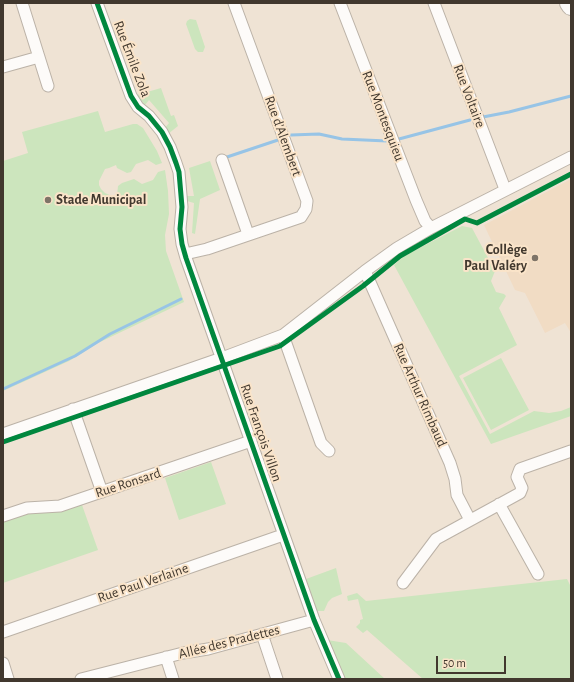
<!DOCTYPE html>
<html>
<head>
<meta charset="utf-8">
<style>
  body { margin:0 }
  #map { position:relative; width:574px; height:682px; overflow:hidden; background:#efe3d4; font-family:"Alegreya Sans",sans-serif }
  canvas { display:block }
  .frame { position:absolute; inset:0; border:4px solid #41382e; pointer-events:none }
  .scale { position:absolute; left:436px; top:656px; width:70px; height:18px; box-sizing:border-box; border:2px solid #41382e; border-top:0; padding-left:5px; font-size:12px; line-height:14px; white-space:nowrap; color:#41382e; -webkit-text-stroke:3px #fae4c9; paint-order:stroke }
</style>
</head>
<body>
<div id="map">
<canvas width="574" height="682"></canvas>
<div class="frame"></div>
<div class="scale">50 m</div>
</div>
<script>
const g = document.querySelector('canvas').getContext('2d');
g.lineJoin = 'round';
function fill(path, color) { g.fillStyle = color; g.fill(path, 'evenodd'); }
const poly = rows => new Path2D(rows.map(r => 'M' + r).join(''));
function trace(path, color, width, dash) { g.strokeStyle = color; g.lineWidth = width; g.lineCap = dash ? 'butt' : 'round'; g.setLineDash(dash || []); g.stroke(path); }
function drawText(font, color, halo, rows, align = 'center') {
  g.font = font + ' "Alegreya Sans",sans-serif'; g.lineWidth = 4; g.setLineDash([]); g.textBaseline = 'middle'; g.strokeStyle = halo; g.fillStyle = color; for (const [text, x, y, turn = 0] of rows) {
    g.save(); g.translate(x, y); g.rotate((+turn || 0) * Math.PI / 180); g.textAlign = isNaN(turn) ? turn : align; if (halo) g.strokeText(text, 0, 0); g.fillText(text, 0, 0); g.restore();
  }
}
fill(poly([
  [571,179,571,333,565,323,545,333,525,293,515,290,484,225]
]), '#f1dcc4');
fill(poly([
  [190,19,196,20,205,47,203,52,198,52,195,49,186,24,187,21],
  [161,88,171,116,174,115,178,126,168,134,164,129,169,123,149,100,145,105,137,95],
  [98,111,105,132,133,124,137,124,143,128,157,151,162,163,156,165,148,160,136,164,131,172,127,173,117,168,116,165,109,168,105,169,99,181,99,185,101,189,105,193,112,196,117,196,118,186,122,183,134,179,142,184,153,180,158,172,165,170,168,191,169,214,165,235,166,251,184,302,98,343,69,361,3,391,3,161,28,153,22,132],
  [210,161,220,190,200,199,195,234,192,233,194,203,187,201,187,196,194,196,189,168],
  [462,226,472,228,495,271,491,281,496,292,504,294,506,296,499,308,517,345,459,376,490,434,534,411,549,413,561,411,571,407,571,416,491,444,394,265,404,256],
  [501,358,529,410,491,430,463,378],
  [211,462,226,504,179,520,165,478],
  [82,505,98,550,3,583,3,520,27,511,60,511],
  [336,568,342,594,332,598,328,602,324,611,317,611,306,579],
  [567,579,571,587,571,679,423,679,367,630,363,633,356,627,360,623,360,620,363,619,358,599,348,601,347,596,357,593,366,601],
  [327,640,346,643,385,679,344,679]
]), '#cce5bd');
trace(poly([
  [483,117,509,112,571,96],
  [291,135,319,134,342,139,387,141],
  [399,139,470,120],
  [227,157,278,140],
  [3,389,75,356,110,334,181,299]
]), '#97c4e6', 3);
const street = poly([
  [22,3,48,86],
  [97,3,131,96,138,107,149,116,162,132,170,147,176,163,179,172,182,207,180,229,182,244,186,258,314,620,339,679],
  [340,3,416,200,425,221,431,228],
  [434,3,505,189],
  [3,67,39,57],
  [222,160,248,234],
  [185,254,207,249,301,217,306,209,307,201,234,3],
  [365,271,450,463,455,479,457,495,470,520],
  [283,335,321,443,329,451],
  [73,409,102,492],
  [3,434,222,358,283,335,365,271,397,248,431,228,571,157],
  [499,504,538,574],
  [3,516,27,508,60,506,251,441],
  [403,583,436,539,520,493,522,488,517,477,520,469,571,451],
  [3,632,283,535],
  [262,634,277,679],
  [166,657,173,679],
  [3,663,8,679],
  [81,679,183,653,208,649,314,620]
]);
const primary = poly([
  [569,3,571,6]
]);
trace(street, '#bbb2a7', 13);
trace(primary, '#bbb2a7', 20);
trace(street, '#fdfbf9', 11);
trace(primary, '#fdfbf9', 18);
trace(poly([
  [97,3,131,96,138,107,149,116,162,132,170,147,176,163,179,172,182,207,180,229,182,244,186,258,314,620,339,679],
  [3,442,280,346,363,286,400,256,465,219,477,223,571,174]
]), '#00873e', 5);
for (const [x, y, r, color] of [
  [48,200,4,"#7e7468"],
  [535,258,4,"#7e7468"]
]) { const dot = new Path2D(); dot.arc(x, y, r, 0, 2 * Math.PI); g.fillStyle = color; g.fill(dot); trace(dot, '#fae4c9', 1.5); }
drawText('14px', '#41382e', '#fae4c9', [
  ["Rue Émile Zola",132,59,69],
  ["Rue Voltaire",469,96,69],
  ["Rue Montesquieu",383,116,69],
  ["Rue d'Alembert",283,136,70],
  ["Rue Arthur Rimbaud",420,395,66],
  ["Rue François Villon",261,433,71],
  ["Rue Ronsard",128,483,-18],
  ["Rue Paul Verlaine",143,583,-19],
  ["Allée des Pradettes",229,642,-14]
]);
drawText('bold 14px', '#41382e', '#fae4c9', [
  ["Stade Municipal",56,200],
  ["Collège",527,250,"right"],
  ["Paul Valéry",527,266,"right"]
], 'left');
</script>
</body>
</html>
